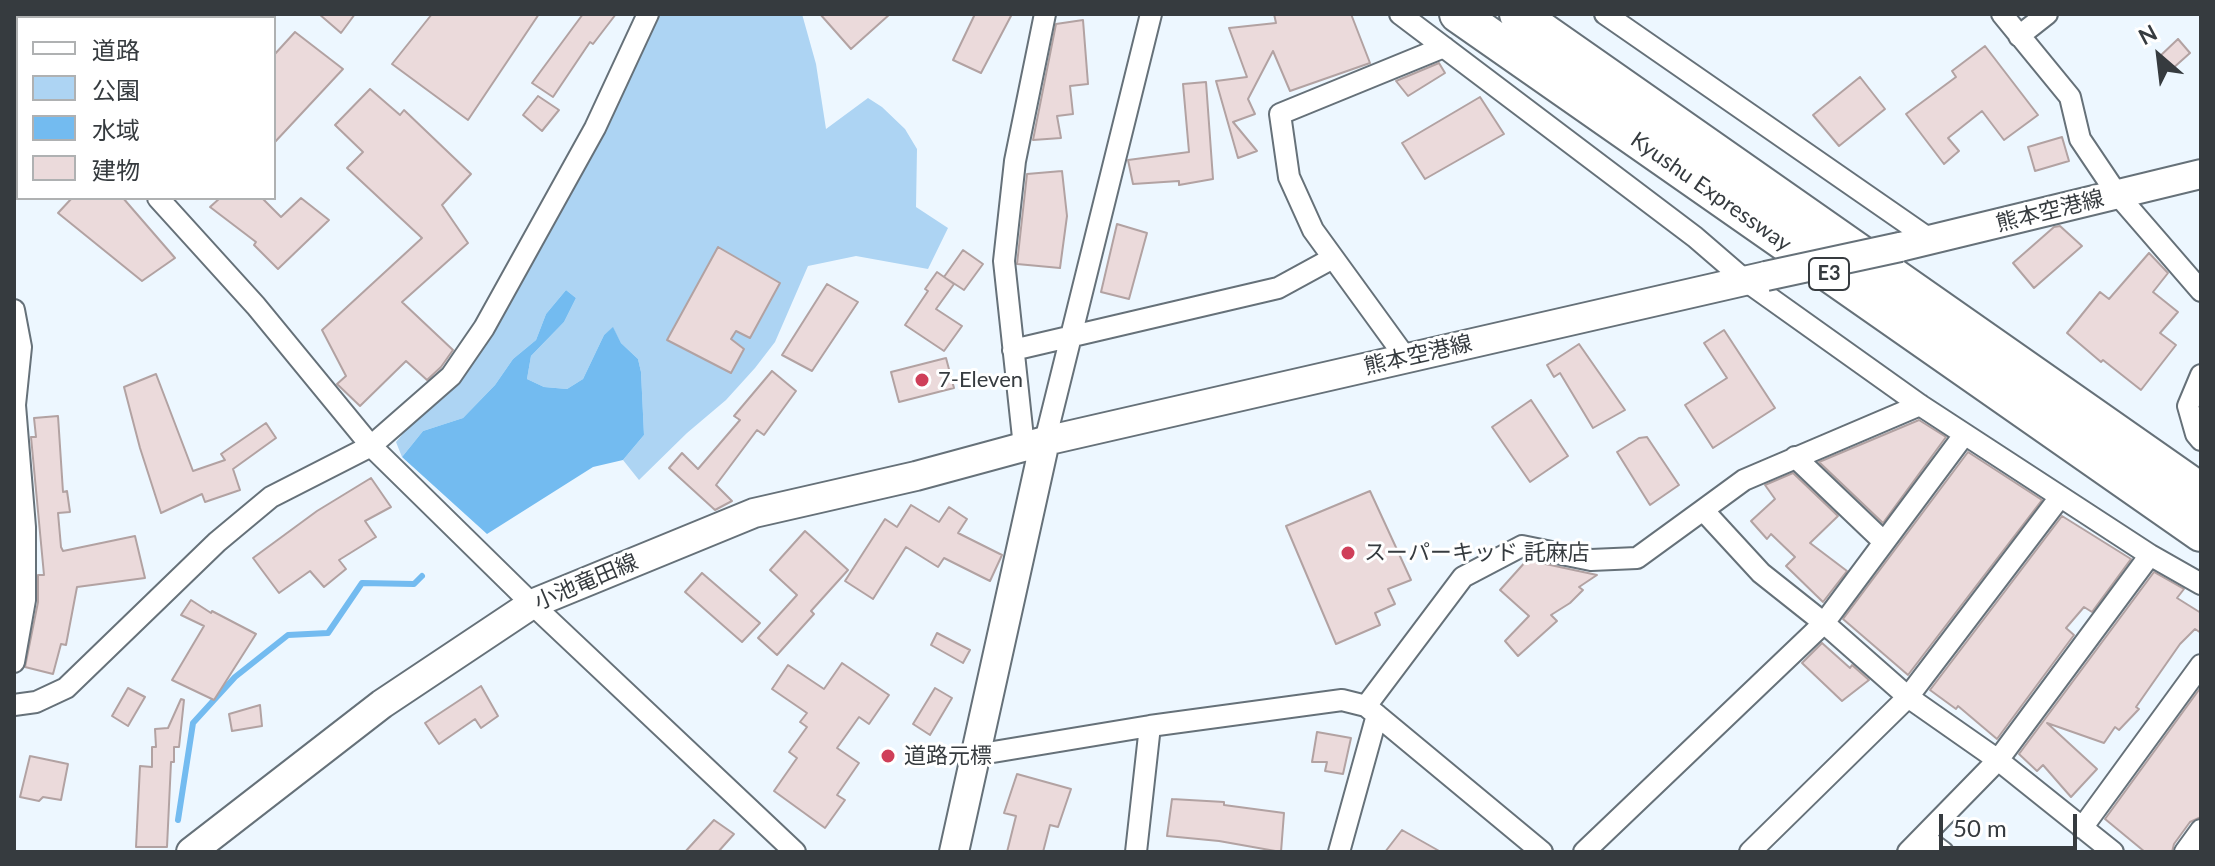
<!DOCTYPE html>
<html>
<head>
<meta charset="utf-8">
<style>
  body { margin:0 }
  #map { position:relative; width:2215px; height:866px; overflow:hidden; background:#edf7ff; font-family:Lato,"Noto Sans JP",sans-serif }
  canvas { display:block }
  .frame { position:absolute; inset:0; border:16px solid #363b3f; pointer-events:none }
  .legend { position:absolute; left:16px; top:16px; width:260px; height:184px; box-sizing:border-box; background:#fff; border:2px solid #afb1b2; margin:0; padding:10px 14px; list-style:none; font-size:24px; color:#363b3f }
  .legend li { display:flex; align-items:center; gap:16px; height:40px }
  .legend b { width:40px; border:2px solid #afb1b2 }
  .north { position:absolute; left:2119px; top:16px; width:80px; height:80px; -webkit-text-stroke:6px #fff; paint-order:stroke; rotate:332deg; font-size:22px; font-weight:700; line-height:32px; text-align:center; color:#363b3f }
  .north::after { content:''; display:block; margin:auto; width:28px; height:36px; background:#363b3f; clip-path:polygon(50% 0,100% 100%,50% 72%,0 100%) }
  .scale { position:absolute; left:1939px; top:814px; width:138px; height:36px; box-sizing:border-box; border:4px solid #363b3f; border-top:0; padding-left:10px; font-size:24px; line-height:28px; white-space:nowrap; color:#363b3f; -webkit-text-stroke:6px #fff; paint-order:stroke }
</style>
</head>
<body>
<div id="map">
<canvas width="2215" height="866"></canvas>
<div class="frame"></div>
<ul class="legend">
<li><b style="height:10px;background:#fff"></b>道路</li>
<li><b style="height:22px;background:#add4f3"></b>公園</li>
<li><b style="height:22px;background:#73bbf0"></b>水域</li>
<li><b style="height:22px;background:#ebdadb"></b>建物</li>
</ul>
<div class="north">N</div>
<div class="scale">50 m</div>
</div>
<script>
const g = document.querySelector('canvas').getContext('2d');
g.lineJoin = 'round';
function fill(path, color) { g.fillStyle = color; g.fill(path, 'evenodd'); }
const poly = rows => new Path2D(rows.map(r => 'M' + r).join(''));
function trace(path, color, width, dash) { g.strokeStyle = color; g.lineWidth = width; g.lineCap = dash ? 'butt' : 'round'; g.setLineDash(dash || []); g.stroke(path); }
function drawText(font, color, halo, rows, align = 'center') {
  g.font = font + ' Lato,"Noto Sans JP",sans-serif'; g.lineWidth = 6; g.setLineDash([]); g.textBaseline = 'middle'; g.strokeStyle = halo; g.fillStyle = color; for (const [text, x, y, turn = 0] of rows) {
    g.save(); g.translate(x, y); g.rotate((+turn || 0) * Math.PI / 180); g.textAlign = isNaN(turn) ? turn : align; if (halo) g.strokeText(text, 0, 0); g.fillText(text, 0, 0); g.restore();
  }
}
fill(poly([
  [648,14,802,14,816,64,826,129,868,98,882,107,905,129,917,149,916,207,948,228,928,269,856,256,808,266,775,342,755,368,726,400,687,433,639,480,623,460,644,435,641,372,638,359,621,343,613,328,604,335,583,379,567,389,544,387,527,379,531,356,564,322,576,298,566,290,546,314,536,340,513,359,495,385,463,418,423,431,402,457,396,442,451,376]
]), '#add4f3');
fill(poly([
  [566,290,576,298,564,322,531,356,527,379,544,387,567,389,583,379,604,335,613,327,621,343,638,359,641,372,644,435,623,460,593,467,487,534,402,457,423,431,463,418,495,385,513,359,536,340,546,314]
]), '#73bbf0');
trace(poly([
  [178,820,193,723,235,677,288,635,328,633,362,583,414,584,422,576]
]), '#73bbf0', 6);
const building = poly([
  [319,14,355,14,341,33,319,14],
  [432,14,539,14,468,120,392,64,432,14],
  [583,14,616,14,593,44,590,42,553,97,532,83,583,14],
  [820,14,890,14,851,49,820,14],
  [975,14,1012,14,981,73,953,60,975,14],
  [1274,14,1351,14,1370,63,1290,91,1273,51,1248,99,1255,114,1233,122,1257,151,1238,158,1216,81,1247,77,1229,28,1276,23,1274,14],
  [1083,20,1088,84,1070,86,1073,114,1057,116,1061,138,1033,140,1056,24,1083,20],
  [295,32,343,69,274,143,274,55,295,32],
  [2178,39,2190,53,2171,70,2159,57,2178,39],
  [1985,46,2038,115,2004,140,1982,111,1948,138,1959,151,1944,164,1906,114,1956,77,1952,71,1985,46],
  [1439,63,1445,73,1408,96,1396,81,1439,63],
  [1860,77,1885,109,1839,146,1813,115,1860,77],
  [1206,82,1213,179,1179,185,1179,181,1133,184,1128,160,1189,152,1183,84,1206,82],
  [370,89,400,115,404,110,471,174,442,205,468,243,402,302,453,350,441,367,427,380,406,361,360,406,337,384,346,376,322,330,422,238,347,168,363,152,335,125,370,89],
  [538,96,559,110,542,131,523,115,538,96],
  [1480,97,1504,134,1425,179,1402,143,1480,97],
  [2062,137,2069,161,2035,171,2028,147,2062,137],
  [1062,171,1067,216,1060,268,1017,264,1027,174,1062,171],
  [72,198,123,198,175,258,142,281,58,213,72,198],
  [220,198,262,198,281,217,301,198,329,220,278,269,254,245,256,242,210,207,220,198],
  [1117,224,1147,233,1129,299,1101,292,1117,224],
  [2060,226,2082,246,2034,288,2013,263,2054,227,2060,226],
  [718,247,780,283,750,338,736,331,731,339,744,349,731,373,667,340,718,247],
  [963,250,983,264,964,290,944,277,963,250],
  [2149,253,2168,273,2153,292,2178,312,2160,333,2176,345,2141,390,2103,360,2101,362,2067,333,2100,292,2109,299,2149,253],
  [937,272,954,284,936,309,962,326,944,351,905,325,928,291,925,289,937,272],
  [827,284,858,302,812,371,782,355,827,284],
  [1724,330,1775,408,1713,448,1685,405,1727,378,1704,343,1724,330],
  [1579,344,1625,410,1593,428,1560,373,1554,377,1547,365,1579,344],
  [946,358,954,388,899,402,891,372,946,358],
  [772,371,796,391,764,435,757,430,716,485,732,501,715,510,669,468,682,453,698,469,740,420,734,416,772,371],
  [156,374,193,471,225,460,221,454,266,423,276,438,233,469,240,490,205,502,202,494,161,513,140,448,124,387,156,374],
  [1531,400,1568,456,1530,482,1492,427,1531,400],
  [58,416,63,492,67,491,70,512,58,513,61,547,63,551,135,536,145,578,77,587,66,645,61,644,53,674,25,667,38,602,38,575,44,575,31,437,36,437,34,418,58,416],
  [1919,420,1946,437,1883,523,1819,462,1919,420],
  [1647,437,1679,485,1650,505,1617,452,1639,438,1647,437],
  [1968,452,2042,500,1908,675,1843,619,1968,452],
  [1793,473,1838,516,1810,543,1847,571,1823,602,1786,566,1795,557,1771,534,1767,539,1751,521,1775,499,1765,485,1793,473],
  [371,478,391,507,365,521,376,537,339,560,346,569,324,587,310,571,279,593,253,558,317,511,371,478],
  [1370,491,1411,580,1388,589,1395,604,1375,613,1380,625,1336,644,1286,526,1370,491],
  [911,505,939,522,949,507,967,519,958,533,1002,555,990,581,944,558,938,567,906,547,873,599,845,581,885,519,897,527,911,505],
  [2062,516,2131,559,2092,612,2084,607,2066,628,2074,635,1997,739,1958,706,1956,709,1930,690,2062,516],
  [805,531,848,570,811,611,814,614,777,655,758,638,797,595,770,570,805,531],
  [1527,560,1597,575,1579,587,1583,590,1570,603,1551,615,1557,621,1518,656,1505,641,1529,616,1500,590,1527,560],
  [2154,572,2184,589,2177,598,2201,613,2201,633,2195,629,2180,644,2136,707,2139,709,2119,730,2115,727,2104,743,2047,723,2097,769,2071,797,2043,765,2037,771,2019,754,2154,572],
  [702,573,760,623,742,642,685,592,702,573],
  [191,600,211,613,212,611,256,634,214,700,172,680,204,626,181,615,191,600],
  [937,633,970,650,963,663,931,645,937,633],
  [1822,643,1850,668,1852,665,1869,680,1842,701,1802,663,1822,643],
  [842,663,889,695,869,724,859,717,837,748,859,763,837,795,845,800,825,828,774,791,797,758,789,752,807,727,800,722,807,713,772,689,788,665,824,689,842,663],
  [481,686,498,716,481,728,475,719,439,744,425,723,481,686],
  [2201,687,2201,817,2190,822,2174,844,2172,852,2145,852,2105,819,2201,687],
  [128,688,145,697,128,726,112,716,128,688],
  [935,688,952,698,930,735,913,724,935,688],
  [181,699,184,700,179,747,174,747,174,762,171,762,167,847,136,847,140,766,152,767,152,747,156,747,155,729,168,728,181,699],
  [260,705,262,726,232,731,229,714,260,705],
  [1317,732,1351,738,1343,774,1325,771,1327,762,1312,762,1317,732],
  [30,756,68,764,61,800,43,797,39,801,20,797,30,756],
  [1017,774,1071,789,1058,827,1050,825,1043,852,1007,852,1016,816,1004,813,1017,774],
  [1172,799,1224,802,1224,805,1284,813,1281,852,1219,841,1167,836,1172,799],
  [714,820,734,834,718,852,685,852,714,820],
  [1402,830,1441,852,1385,852,1402,830]
]);
fill(building, '#ebdadb');
trace(building, '#b2a2a2', 2);
const street = poly([
  [32,14,37,18],
  [1400,14,1695,237,1746,281,1920,405,2150,555,2201,584],
  [1605,14,1931,240],
  [2002,14,2070,97,2080,139,2117,194,2201,291],
  [2019,36,2047,14],
  [14,114,18,105],
  [158,198,256,306,371,446,532,604,795,852],
  [14,310,21,347,15,405,25,527,25,600,14,662],
  [1013,350,1278,288,1333,258],
  [1406,358,1313,230,1289,177,1280,114,1444,47],
  [2201,375,2188,406,2196,434,2201,440],
  [1045,441,1151,14],
  [1024,447,1004,261,1015,161,1045,14],
  [1795,457,1884,542],
  [1703,510,1744,480,1920,405],
  [14,705,36,702,66,688,217,542,271,497,371,446,451,376,484,328,595,128,648,14],
  [1366,706,1463,577,1522,546,1591,560,1637,558,1703,510,1761,573,1824,623,1908,697,1998,760,2113,852],
  [975,755,1150,726,1342,700,1366,706,1542,852],
  [2082,828,2201,665],
  [1923,837,1943,852],
  [1136,852,1150,726],
  [1339,852,1377,715],
  [1584,852,1824,623,1964,435],
  [1750,852,1908,697,2060,497],
  [1908,852,1998,760,2150,555],
  [2185,852,2201,830]
]);
const secondary = poly([
  [1900,247,2201,174],
  [191,852,382,704,532,604,754,513,916,476,1045,441,1766,276],
  [954,852,1045,441]
]);
const highway = poly([
  [1458,14,2201,533],
  [1518,14,2201,492]
]);
trace(street, '#667179', 24);
trace(secondary, '#667179', 32);
trace(highway, '#667179', 40);
trace(street, '#fff', 20);
trace(secondary, '#fff', 28);
trace(highway, '#fff', 36);
const secondaryBridge = poly([
  [1766,276,1900,247]
]);
trace(secondaryBridge, '#667179', 32, []);
trace(secondaryBridge, '#fff', 28);
for (const [x, y, r, color] of [
  [922,380,8,"#cf3f59"],
  [1348,553,8,"#cf3f59"],
  [888,756,8,"#cf3f59"]
]) { const dot = new Path2D(); dot.arc(x, y, r, 0, 2 * Math.PI); g.fillStyle = color; g.fill(dot); trace(dot, '#fff', 3); }
for (const [x, y, w] of [
  [1829,274,40]
]) { const box = new Path2D(); box.roundRect(x - w / 2, y - 16, w, 32, 6); g.fillStyle = '#fff'; g.fill(box); trace(box, '#363b3f', 2); }
drawText('bold 20px', '#363b3f', null, [
  ["E3",1829,274]
]);
drawText('22px', '#363b3f', '#fff', [
  ["Kyushu Expressway",1711,192,35],
  ["熊本空港線",2050,211,-14],
  ["熊本空港線",1418,355,-13],
  ["小池竜田線",586,582,-23]
]);
drawText('22px', '#363b3f', '#fff', [
  ["7-Eleven",938,380],
  ["スーパーキッド 託麻店",1364,553],
  ["道路元標",904,756]
], 'left');
</script>
</body>
</html>
